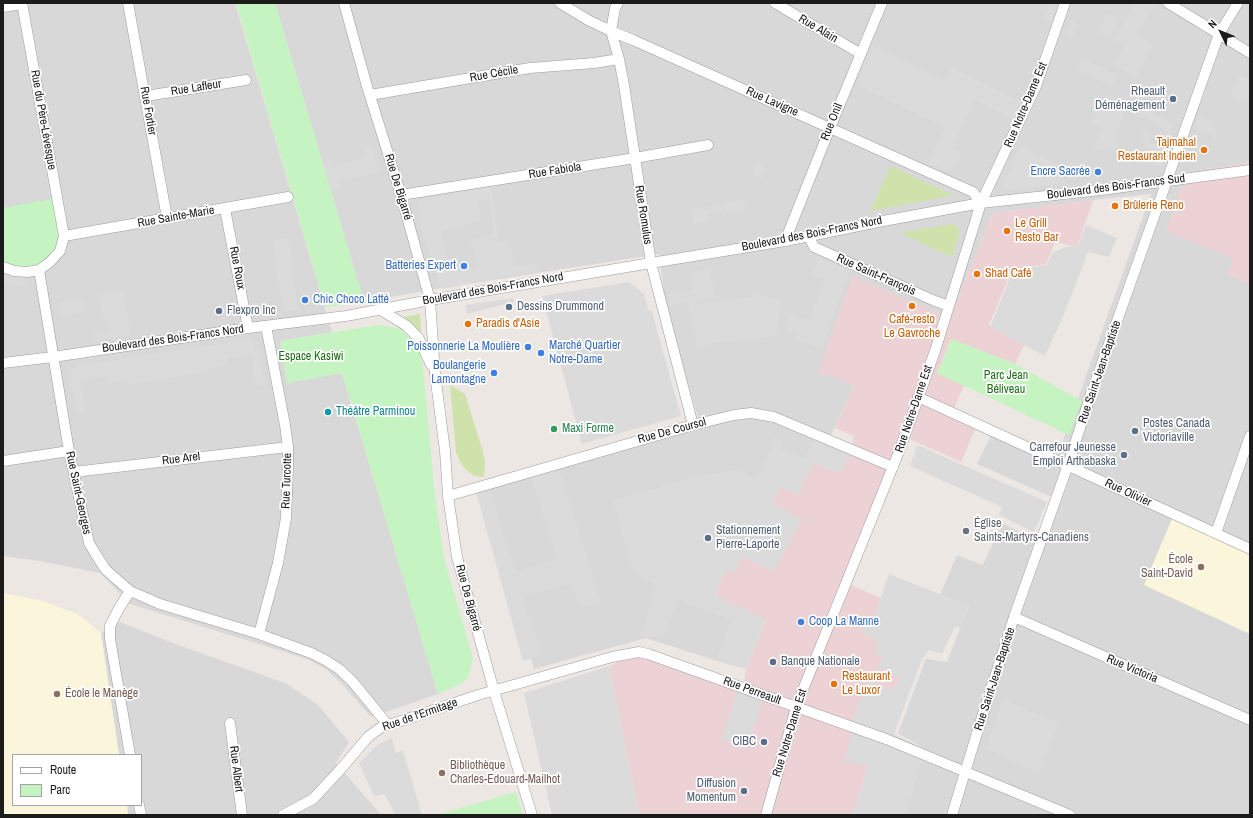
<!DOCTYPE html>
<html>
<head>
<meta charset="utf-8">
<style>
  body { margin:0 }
  #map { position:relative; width:1253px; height:818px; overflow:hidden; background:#ece7e2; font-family:"Archivo Narrow",sans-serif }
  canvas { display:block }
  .frame { position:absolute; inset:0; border:4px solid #1b1b1b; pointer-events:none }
  .legend { position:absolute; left:12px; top:754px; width:130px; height:52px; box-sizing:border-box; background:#fff; border:1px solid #a4a4a4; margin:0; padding:5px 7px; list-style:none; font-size:12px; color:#1b1b1b }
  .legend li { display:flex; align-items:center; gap:8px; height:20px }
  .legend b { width:20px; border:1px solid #a4a4a4 }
  .north { position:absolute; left:1201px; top:12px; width:40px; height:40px; -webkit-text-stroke:3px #fff; paint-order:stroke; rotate:313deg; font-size:11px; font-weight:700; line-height:16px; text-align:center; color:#1b1b1b }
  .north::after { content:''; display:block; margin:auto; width:14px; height:18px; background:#1b1b1b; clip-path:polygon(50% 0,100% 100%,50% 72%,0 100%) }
</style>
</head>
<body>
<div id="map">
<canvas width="1253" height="818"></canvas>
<div class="frame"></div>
<ul class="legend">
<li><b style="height:5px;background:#fff"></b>Route</li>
<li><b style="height:11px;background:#c5f3c1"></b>Parc</li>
</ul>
<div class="north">N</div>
</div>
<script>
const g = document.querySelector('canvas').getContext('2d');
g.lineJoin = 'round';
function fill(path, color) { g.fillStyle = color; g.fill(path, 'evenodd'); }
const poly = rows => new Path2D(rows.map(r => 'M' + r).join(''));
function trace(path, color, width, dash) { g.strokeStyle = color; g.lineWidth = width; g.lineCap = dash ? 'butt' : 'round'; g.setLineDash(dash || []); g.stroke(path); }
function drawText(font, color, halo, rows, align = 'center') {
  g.font = font + ' "Archivo Narrow",sans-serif'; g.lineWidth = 3.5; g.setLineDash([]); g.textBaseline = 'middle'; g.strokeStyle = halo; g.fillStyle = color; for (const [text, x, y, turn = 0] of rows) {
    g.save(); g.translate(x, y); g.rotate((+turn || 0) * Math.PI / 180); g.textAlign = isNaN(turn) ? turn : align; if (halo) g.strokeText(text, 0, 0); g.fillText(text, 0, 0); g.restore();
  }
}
fill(poly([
  [3,3,235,3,332,332,280,341,287,383,342,373,438,694,371,717,345,687,326,669,307,659,130,604,100,573,40,561,3,556],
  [275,3,1250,3,1250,162,1187,173,1234,258,1228,274,1250,284,1250,549,1144,584,1250,634,1250,815,905,815,925,749,898,733,926,659,947,662,969,606,940,595,957,555,983,565,1002,523,1036,540,1052,497,977,464,991,435,1055,463,1151,194,1093,200,993,213,950,318,818,371,854,385,827,444,804,459,781,450,775,438,761,474,753,479,740,470,697,477,613,501,678,599,732,620,717,661,646,638,534,669,481,490,701,428,666,308,659,254,435,289,364,302],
  [120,622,170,642,285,683,317,704,349,742,336,763,381,815,128,815,127,805,141,805,141,755,119,755,101,633]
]), '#d9d8d8');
fill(poly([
  [1250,162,1250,284,1228,274,1233,258,1166,231,1187,173],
  [1093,200,1077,247,1055,242,1046,264,1012,270,989,325,1025,344,1015,364,951,339,937,373,964,385,952,413,977,425,961,462,905,437,846,583,881,598,876,613,861,631,874,639,878,643,882,657,900,678,894,690,868,766,853,815,639,815,609,666,641,652,743,688,746,669,766,620,715,596,726,568,743,557,775,571,772,503,780,487,814,462,836,472,850,454,854,436,835,428,854,385,818,372,852,276,950,318,993,213]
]), '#ecd2d5');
fill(poly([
  [1174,514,1250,549,1250,634,1144,585],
  [3,593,39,600,78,614,101,633,119,755,13,755,13,805,127,805,128,815,3,815]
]), '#fbf6db');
fill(poly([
  [891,166,933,186,954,195,870,211],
  [953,224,956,225,959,230,959,235,952,257,900,233],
  [420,314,421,333,413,325,404,317],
  [450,385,465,394,483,452,485,463,484,477,475,476,465,469,460,462,456,452]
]), '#cfe2ab');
fill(poly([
  [236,3,275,3,364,302,325,307],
  [57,198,60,251,39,270,3,267,3,208],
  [378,325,398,328,404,332,415,344,420,354,423,366,435,497,444,558,473,659,468,678,461,684,438,694,342,373,287,383,280,341],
  [951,339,1015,364,1082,401,1069,435,937,373,945,356],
  [516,792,523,815,436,815]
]), '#c5f3c1');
fill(poly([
  [1050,3,1057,6,1051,20,1044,17],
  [1136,3,1151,3,1155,5,1136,33,1154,44,1136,77,1114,65,1124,44,1113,39],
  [1107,13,1119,18,1110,37,1099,32],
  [1070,20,1079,24,1072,39,1064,35],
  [873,46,944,81,951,67,1021,102,1013,119,975,100,952,148,962,153,952,172,928,163,944,127,857,85],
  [1083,58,1117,75,1112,86,1077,69],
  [1238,75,1250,80,1250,91,1247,100,1242,98,1241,101,1230,97],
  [1099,97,1124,113,1117,135,1119,147,1092,151,1101,128,1091,124,1096,116,1092,113],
  [1139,104,1173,125,1169,133,1135,112],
  [1199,116,1215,122,1217,140,1213,140,1213,135,1209,135,1208,131,1198,132,1195,129],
  [1149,130,1151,143,1168,148,1161,167,1146,162,1151,149,1144,148,1142,132],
  [372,144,380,171,339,182,341,188,332,190,323,163,332,160,334,167,367,157,364,147],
  [1021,145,1063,168,1065,183,1007,190,1003,185],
  [756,163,767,167,762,178,751,174],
  [491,186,499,242,510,240,515,266,537,263,539,271,482,280,444,289,439,284,424,238,416,201],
  [489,198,494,233,470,240,477,266,453,273,441,232,481,220,479,202],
  [745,199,746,210,726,213,724,202],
  [720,204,722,212,707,214,708,222,694,224,692,209],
  [1086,225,1117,238,1109,257,1088,252,1065,312,1045,356,990,327,1013,271,1047,265,1052,253,1066,247,1078,246],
  [289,238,298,310,283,312,272,241],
  [819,257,850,271,822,348,795,340,797,335,786,330,790,313,809,320,824,279,812,274],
  [3,267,29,272,24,287,3,281],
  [710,268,715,297,696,300,698,305,748,297,751,298,753,292,782,302,776,336,713,343,698,348,687,302,670,305,669,294,693,290,690,272],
  [629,282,644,294,648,309,652,312,681,416,582,444,542,296],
  [124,291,131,335,95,340,94,333,108,331,106,320,104,321,99,295],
  [513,298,514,302,467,314,465,305],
  [83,299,85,311,61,317,58,303],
  [253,339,256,349,259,349,265,384,256,386,251,355,227,358,227,365,208,368,209,372,128,384,127,379,108,383,106,376,80,380,86,411,77,412,69,372,75,366],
  [774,438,783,441,781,450,804,459,814,440,827,444,850,454,842,472,836,472,814,462,798,495,780,487,772,503,802,519,775,571,743,557,736,573,726,569,715,596,766,619,746,669,717,661,731,620,678,599,664,637,642,635,655,584,640,578,631,566,613,501,697,477,740,470,753,479,761,474],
  [917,445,1047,502,1034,532,999,515,1002,507,910,466],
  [558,464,601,602,580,608,571,584,525,596,524,602,543,656,523,661,475,488,488,484,516,571,556,559,530,472],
  [889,574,969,606,960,628,955,626,942,654,929,650,922,659,894,734,925,749,905,815,853,815,868,766,844,760,853,730,853,718,869,681,894,690,900,678,877,669,882,657,874,652,878,643,874,639,861,631,876,613],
  [609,666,639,815,552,815,524,693],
  [738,686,764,696,747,750,721,740],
  [1003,699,1059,723,1039,773,986,749],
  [392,738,395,753,403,751,422,815,395,815,385,794,374,796,359,763,376,746]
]), '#dbdbdb');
const minor = poly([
  [22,3,64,236,60,251,50,262,39,270,69,451,89,543,98,558,106,570,130,591,160,604,259,634,311,653,325,660,339,669,352,681,388,725],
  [128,3,167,218],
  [344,3,366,83,401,195,430,300,435,374,445,451,448,496,457,557,494,691,532,815],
  [560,3,588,20,611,31,633,40,973,192,981,203],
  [618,3,615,8,611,31,619,59,624,85,651,263,693,425],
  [775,3,861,54],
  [1168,3,1250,53],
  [3,7,22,4],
  [370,95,530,68,594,63,619,59],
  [146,96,246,80],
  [401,195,635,158,708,145],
  [225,209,248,328],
  [64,236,288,197],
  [809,237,814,247,935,301,949,306],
  [785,241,830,128,882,3],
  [3,267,14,271,27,272,39,270],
  [379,309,407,326,419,339,431,365],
  [3,363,53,357,248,328,346,316,430,300,651,263,785,241,883,221,981,203,1101,190,1250,170],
  [918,397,1250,549],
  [3,461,69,451],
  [74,472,288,447],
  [448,496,693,425,734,415,751,413,774,417,893,467],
  [1216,533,1250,436],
  [130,591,118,610,110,626,110,639,130,755],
  [1014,617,1250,720],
  [259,634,278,563,286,518,288,468,288,447,285,425,266,326],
  [230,723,242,815],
  [139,805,141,815],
  [283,815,313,799,340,770,368,737,380,728,478,695,612,657,639,652,648,654,886,739,1070,815],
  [766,815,796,707,900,449,935,351,981,203,1036,86,1065,3],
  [952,815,977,733,1014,617,1068,465,1090,397,1219,34,1238,3]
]);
trace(minor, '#9c9c9c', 11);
trace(minor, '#fff', 10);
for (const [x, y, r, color] of [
  [1173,99,4,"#5c6f8a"],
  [1204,150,4,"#e8710a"],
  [1098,172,4,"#3f7fe0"],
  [1115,206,4,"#e8710a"],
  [1007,231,4,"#e8710a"],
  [464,266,4,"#3f7fe0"],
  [977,274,4,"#e8710a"],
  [305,300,4,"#3f7fe0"],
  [912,306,4,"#e8710a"],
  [509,307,4,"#5c6f8a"],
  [219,311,4,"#5c6f8a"],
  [468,324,4,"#e8710a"],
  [528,347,4,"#3f7fe0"],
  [541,353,4,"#3f7fe0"],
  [494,373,4,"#3f7fe0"],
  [328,412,4,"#0f9aa8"],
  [554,429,4,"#2e9e5b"],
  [1135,431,4,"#5c6f8a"],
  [1124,455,4,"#5c6f8a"],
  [966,531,4,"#6b7280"],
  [708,538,4,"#5c6f8a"],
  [1201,567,4,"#8d6e63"],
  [801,622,4,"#3f7fe0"],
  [773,662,4,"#5c6f8a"],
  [834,684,4,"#e8710a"],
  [57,694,4,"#8d6e63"],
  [764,742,4,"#5c6f8a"],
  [442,773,4,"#8d6e63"],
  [744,791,4,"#5c6f8a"]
]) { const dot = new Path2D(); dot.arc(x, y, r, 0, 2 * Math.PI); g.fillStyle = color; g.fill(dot); trace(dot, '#fff', 1.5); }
drawText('12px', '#1b1b1b', '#fff', [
  ["Rue Alain",818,29,31],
  ["Rue Cécile",494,74,-10],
  ["Rue Lafleur",196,88,-9],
  ["Rue Lavigne",772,102,24],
  ["Rue Notre-Dame Est",1026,105,-67],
  ["Rue Fortier",148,111,80],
  ["Rue du Père-Lévesque",43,120,80],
  ["Rue Onil",832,122,-68],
  ["Rue Fabiola",555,171,-9],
  ["Rue De Bigarré",398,187,73],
  ["Boulevard des Bois-Francs Sud",1116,187,-7],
  ["Rue Romulus",643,215,81],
  ["Rue Sainte-Marie",176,217,-10],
  ["Boulevard des Bois-Francs Nord",812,234,-11],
  ["Rue Roux",237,268,79],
  ["Rue Saint-François",876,275,24],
  ["Boulevard des Bois-Francs Nord",493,289,-10],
  ["Boulevard des Bois-Francs Nord",173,339,-8],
  ["Rue Saint-Jean-Baptiste",1100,372,-71],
  ["Rue Notre-Dame Est",914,409,-71],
  ["Rue De Coursol",672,431,-15],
  ["Rue Arel",181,459,-7],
  ["Rue Turcotte",287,481,-88],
  ["Rue Saint-Georges",78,493,78],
  ["Rue Olivier",1128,493,25],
  ["Rue De Bigarré",468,598,75],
  ["Rue Victoria",1132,669,23],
  ["Rue Saint-Jean-Baptiste",995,679,-72],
  ["Rue Perreault",752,691,20],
  ["Rue de l'Ermitage",420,715,-19],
  ["Rue Notre-Dame Est",790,733,-73],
  ["Rue Albert",236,769,83]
]);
drawText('12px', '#4e5e75', '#fff', [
  ["Rheault",1165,92,"right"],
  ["Déménagement",1165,106,"right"],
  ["Dessins Drummond",517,307],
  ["Flexpro Inc",227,311],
  ["Postes Canada",1143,424],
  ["Victoriaville",1143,438],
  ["Carrefour Jeunesse",1116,448,"right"],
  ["Emploi Arthabaska",1116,462,"right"],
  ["Stationnement",716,531],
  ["Pierre-Laporte",716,545],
  ["Banque Nationale",781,662],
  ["CIBC",756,742,"right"],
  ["Diffusion",736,784,"right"],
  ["Momentum",736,798,"right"]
], 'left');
drawText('12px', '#c56008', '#fff', [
  ["Tajmahal",1196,143,"right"],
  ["Restaurant Indien",1196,157,"right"],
  ["Brûlerie Reno",1123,206],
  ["Le Grill",1015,224],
  ["Resto Bar",1015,238],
  ["Shad Café",985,274],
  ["Café-resto",912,320,"center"],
  ["Le Gavroche",912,334,"center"],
  ["Paradis d'Asie",476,324],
  ["Restaurant",842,677],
  ["Le Luxor",842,691]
], 'left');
drawText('12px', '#366cbe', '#fff', [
  ["Encre Sacrée",1090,172],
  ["Batteries Expert",456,266],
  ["Chic Choco Latté",313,300,"left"],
  ["Marché Quartier",549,346,"left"],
  ["Notre-Dame",549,360,"left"],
  ["Poissonnerie La Moulière",520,347],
  ["Boulangerie",486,366],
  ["Lamontagne",486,380],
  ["Coop La Manne",809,622,"left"]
], 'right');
drawText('12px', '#1c6e15', '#fff', [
  ["Espace Kasiwi",311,357],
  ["Parc Jean",1006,376],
  ["Béliveau",1006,390]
]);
drawText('12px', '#0d838f', '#fff', [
  ["Théâtre Parminou",336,412]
], 'left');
drawText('12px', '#27864d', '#fff', [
  ["Maxi Forme",562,429]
], 'left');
drawText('12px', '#5b616d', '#fff', [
  ["Église",974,524],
  ["Saints-Martyrs-Canadiens",974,538]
], 'left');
drawText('12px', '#785e54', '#fff', [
  ["École",1193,560,"right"],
  ["Saint-David",1193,574,"right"],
  ["École le Manège",65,694],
  ["Bibliothèque",450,766],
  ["Charles-Edouard-Mailhot",450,780]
], 'left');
</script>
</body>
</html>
